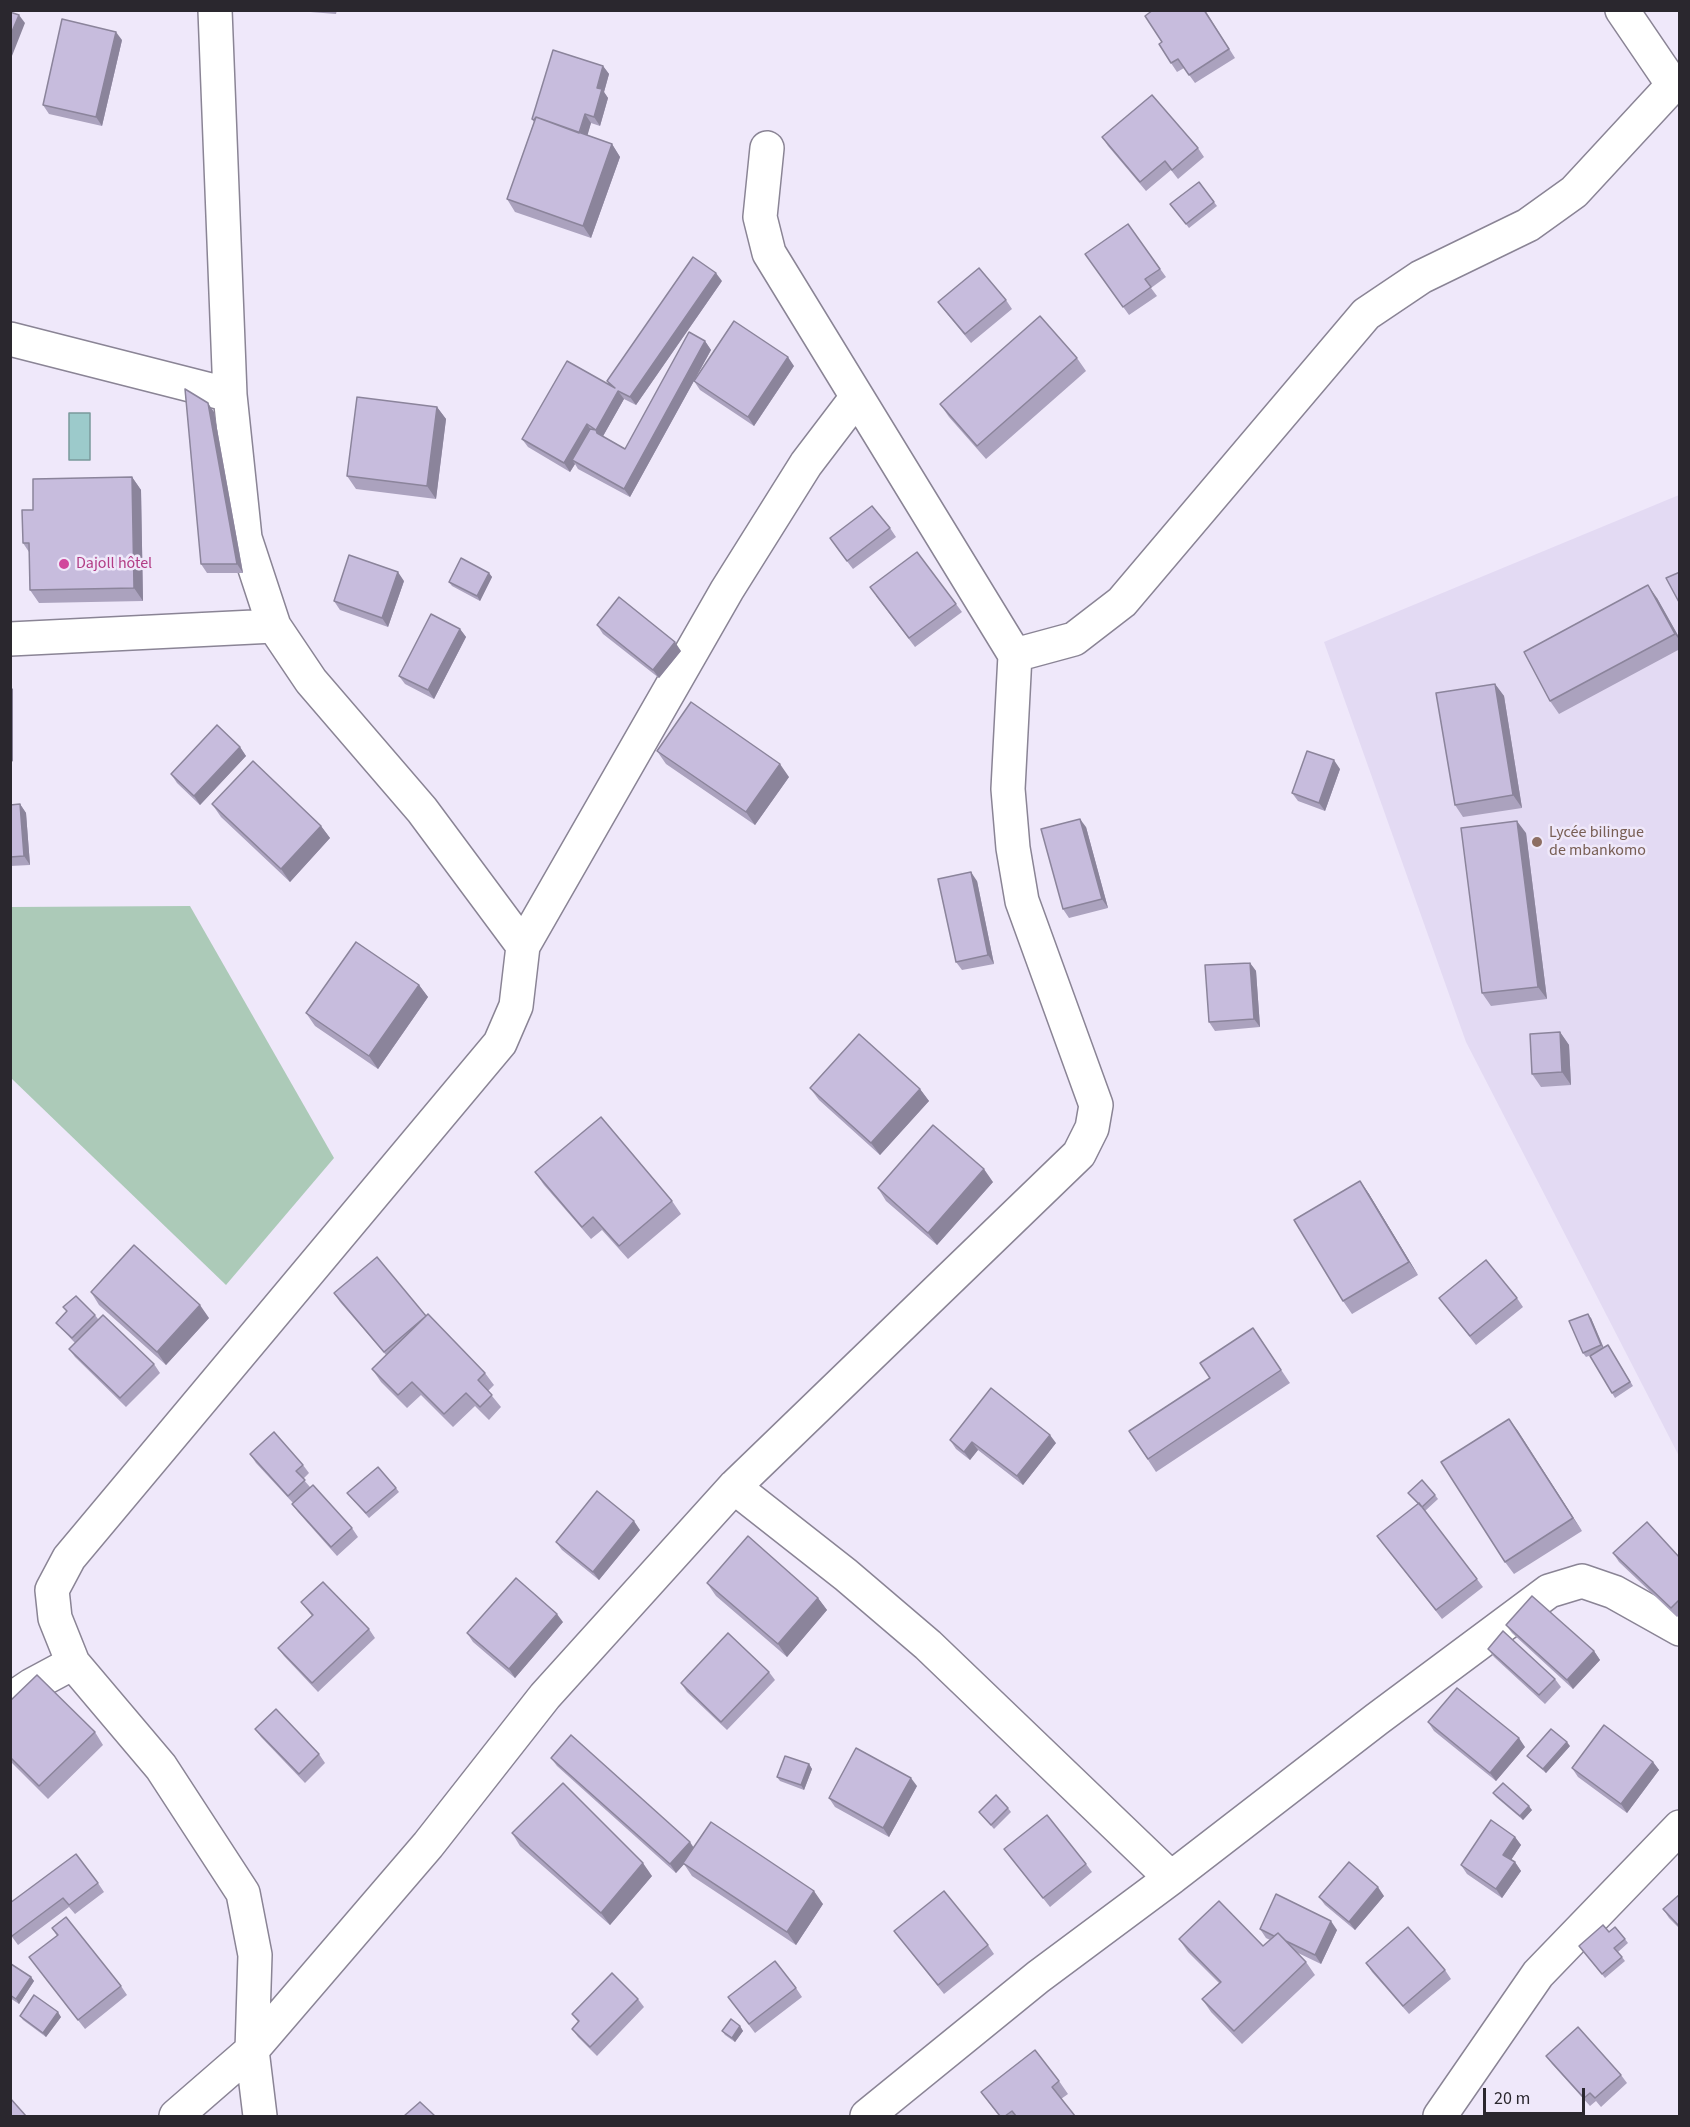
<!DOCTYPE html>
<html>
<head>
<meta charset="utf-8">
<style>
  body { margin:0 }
  #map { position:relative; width:1690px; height:2127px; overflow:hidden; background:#efe8fa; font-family:"Source Sans 3",sans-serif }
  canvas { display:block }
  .frame { position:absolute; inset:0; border:12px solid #2a272e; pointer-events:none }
  .scale { position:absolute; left:1483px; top:2088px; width:102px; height:27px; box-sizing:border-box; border:3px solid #2a272e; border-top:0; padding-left:8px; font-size:18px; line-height:21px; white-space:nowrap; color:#2a272e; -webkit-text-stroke:4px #efe8fa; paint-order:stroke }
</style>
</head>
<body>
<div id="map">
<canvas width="1690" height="2127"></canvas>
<div class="frame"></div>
<div class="scale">20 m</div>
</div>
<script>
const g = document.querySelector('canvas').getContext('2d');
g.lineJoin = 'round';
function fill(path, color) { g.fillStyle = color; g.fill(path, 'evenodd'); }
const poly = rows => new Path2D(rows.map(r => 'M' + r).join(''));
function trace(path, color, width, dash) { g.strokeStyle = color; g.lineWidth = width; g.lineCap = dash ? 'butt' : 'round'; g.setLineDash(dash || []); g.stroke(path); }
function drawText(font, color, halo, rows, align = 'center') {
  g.font = font + ' "Source Sans 3",sans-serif'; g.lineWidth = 5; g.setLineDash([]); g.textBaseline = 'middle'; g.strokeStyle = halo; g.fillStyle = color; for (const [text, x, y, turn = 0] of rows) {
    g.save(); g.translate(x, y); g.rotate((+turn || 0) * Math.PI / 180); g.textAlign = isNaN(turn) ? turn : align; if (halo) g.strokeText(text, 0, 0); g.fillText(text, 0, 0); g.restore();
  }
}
fill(poly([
  [1679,495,1679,1456,1466,1042,1324,642]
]), '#e3daf3');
fill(poly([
  [190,906,334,1158,226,1285,11,1078,11,907]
]), '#accab8');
const water = poly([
  [69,413,90,413,90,460,69,460,69,413]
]);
fill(water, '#9ccacb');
trace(water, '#7a999c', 1.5);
const minor = poly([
  [215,10,230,395,245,538,274,626,311,681,422,810,523,946],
  [1622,10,1673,85,1680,85],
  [767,148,760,217,769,253,1015,655,1074,639,1122,602,1366,314,1421,277,1528,225,1574,192,1673,85],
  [10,339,230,395],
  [10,639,274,626],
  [734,1487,846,1575,928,1645,1171,1878,1038,1977,867,2116],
  [10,1700,32,1685,73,1663],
  [1171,1878,1377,1719,1549,1591,1582,1581,1614,1592,1680,1629],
  [176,2116,252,2050,428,1845,545,1696,734,1487,1079,1154,1092,1128,1096,1105,1022,901,1013,848,1008,789,1015,655],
  [260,2116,252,2050,255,1955,243,1893,161,1767,73,1663,55,1618,52,1590,69,1558,500,1043,516,1006,523,946,727,590,806,464,857,397],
  [1440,2116,1538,1974,1680,1827]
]);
trace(minor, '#8a8495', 36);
trace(minor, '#fff', 33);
fill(poly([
  [285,10,337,10,336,14],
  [1205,10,1235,58,1195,83,1184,68,1177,72,1171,63],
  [122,40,102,126,49,114,43,105],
  [603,66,609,74,604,92,608,98,600,126,591,123,587,135,612,144,620,157,591,238,515,212,507,199,534,122,532,119],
  [1102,137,1198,148,1204,157,1178,179,1171,170,1146,191,1108,146],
  [1199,182,1217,206,1189,228,1170,204],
  [1128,224,1166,277,1151,288,1157,296,1129,315,1085,254],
  [722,281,636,405,624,399,603,436,625,449,705,341,711,350,630,497,578,469,575,464,570,472,528,447,522,439,609,384,607,381],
  [1006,300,1012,309,971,343,944,310,938,302],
  [1077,358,1086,371,986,459,949,417,940,404],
  [794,366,754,426,700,390,694,381],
  [437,407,446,419,436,499,356,489,347,476],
  [214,412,243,573,207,573,201,564],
  [132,477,141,490,143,601,39,603,30,590,29,552,23,543,33,510],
  [890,528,896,537,853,569,836,547],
  [489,573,492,577,480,601,452,586,449,582],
  [404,581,388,627,340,610,334,601],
  [876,596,956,604,962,612,915,647],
  [1657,598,1680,639,1680,649,1559,714,1550,701],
  [597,625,681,651,659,678,603,634],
  [460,629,466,637,434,699,405,684,399,676],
  [1495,684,1504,696,1522,808,1463,817,1455,805],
  [240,747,246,756,200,805,177,783,171,774],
  [657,751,789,777,755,825,666,764],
  [1340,769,1325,811,1298,801,1292,793],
  [20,804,26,813,30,865,10,866,10,805],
  [212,804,321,826,330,838,290,882,221,817],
  [1086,827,1108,908,1069,918,1063,909],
  [1526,833,1547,999,1491,1006,1482,993],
  [977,881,994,964,962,970,956,962],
  [1250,963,1256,971,1260,1027,1215,1031,1209,1022],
  [419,985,428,997,378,1069,315,1026,306,1013],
  [1560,1032,1569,1045,1571,1085,1541,1087,1532,1074],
  [810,1088,920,1089,929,1101,880,1155,819,1100],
  [535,1172,672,1201,681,1214,628,1259,602,1230,591,1239,544,1185],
  [1360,1181,1369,1194,1418,1275,1352,1314,1343,1301],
  [993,1182,937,1245,886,1201,878,1188],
  [91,1292,209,1318,166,1365,99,1305],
  [334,1293,426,1316,485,1373,494,1385,488,1391,501,1407,489,1420,475,1406,453,1427,421,1395,407,1408,381,1382,372,1369,386,1355,340,1302],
  [1439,1298,1517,1298,1523,1307,1476,1345],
  [63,1307,95,1315,98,1319,154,1364,160,1373,126,1407,75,1357,69,1349,75,1343,56,1323,67,1312],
  [1591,1318,1604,1348,1608,1345,1633,1386,1615,1398,1612,1393,1594,1354,1586,1357,1583,1353],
  [1253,1328,1290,1383,1156,1472,1129,1431,1210,1378],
  [1509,1419,1582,1531,1514,1574,1505,1562],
  [950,1440,1056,1443,1023,1485,978,1450,970,1460,956,1449],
  [250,1454,303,1465,309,1473,303,1479,310,1487,352,1528,358,1537,337,1556,298,1512,292,1504,293,1503,256,1463],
  [396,1488,399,1492,369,1518,347,1493],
  [1408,1493,1435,1495,1438,1499,1425,1511,1483,1587,1442,1619,1377,1536,1418,1504],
  [640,1530,599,1580,562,1550,556,1542],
  [1613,1553,1680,1558,1680,1614,1677,1617,1619,1562],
  [707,1583,818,1598,827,1610,787,1657,716,1596],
  [301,1602,369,1629,375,1638,318,1692,284,1656,278,1648,312,1616],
  [563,1622,515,1678,473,1642,467,1633],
  [1506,1625,1594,1651,1600,1660,1573,1689,1512,1633],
  [1488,1649,1555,1679,1561,1687,1545,1704,1494,1657],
  [769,1672,775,1680,727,1730,687,1692,681,1683],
  [10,1701,95,1732,103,1745,48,1799,10,1761],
  [1428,1722,1525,1747,1496,1781,1434,1731],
  [255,1729,319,1754,325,1763,305,1783,261,1737],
  [1570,1746,1546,1773,1531,1760,1527,1756],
  [551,1758,694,1848,823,1904,796,1945,692,1876,684,1864,676,1873,557,1766],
  [1653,1762,1659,1770,1627,1813,1578,1777,1572,1768],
  [809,1764,812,1769,804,1790,780,1781,777,1777],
  [917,1786,889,1837,835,1807,829,1798],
  [1493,1793,1532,1810,1523,1820,1496,1797],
  [1008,1808,1011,1812,994,1829,979,1812],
  [512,1833,652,1876,610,1925,520,1846],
  [1515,1837,1521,1845,1511,1860,1515,1862,1521,1871,1502,1898,1467,1874,1461,1865],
  [1004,1849,1086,1864,1092,1872,1050,1907],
  [98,1883,104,1892,75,1914,69,1907,18,1945,10,1934,10,1903],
  [1680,1894,1680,1929,1669,1918,1663,1909],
  [1384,1896,1355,1930,1325,1905,1319,1897],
  [52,1928,121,1986,127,1995,85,2029,29,1957,57,1936],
  [1260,1929,1337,1930,1321,1964,1296,1952,1306,1962,1315,1975,1242,2044,1211,2012,1202,1999,1219,1983,1188,1952,1179,1939,1263,1946,1270,1940,1266,1938],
  [894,1931,988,1945,994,1954,944,1994],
  [1609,1932,1625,1939,1628,1943,1618,1952,1625,1961,1605,1978,1579,1946],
  [1366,1963,1445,1970,1451,1979,1409,2014,1372,1972],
  [11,1964,31,1977,34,1981,19,2004,10,1998],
  [796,1988,802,1997,755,2033,728,1997],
  [638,1999,644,2007,597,2056,578,2037,572,2029,578,2022,572,2014],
  [20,2016,61,2017,46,2037,23,2020],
  [740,2026,743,2031,735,2042,725,2035,722,2031],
  [1546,2056,1621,2075,1627,2083,1601,2107,1596,2101,1590,2106,1552,2064],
  [1059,2081,1068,2094,1061,2099,1075,2116,999,2116,981,2092]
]), '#aba2be');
fill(poly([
  [19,15,25,23,10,61,10,36],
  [116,32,122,40,102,126,96,117],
  [603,66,609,74,604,92,608,98,600,126,594,117,597,88],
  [585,114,591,123,585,144,579,135],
  [612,144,620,157,591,238,583,226],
  [716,273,722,281,636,405,630,397],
  [705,341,711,350,630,497,624,489],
  [788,357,794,366,754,426,748,417],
  [618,391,624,399,602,438,597,433,596,430],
  [208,403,214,412,243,573,237,564],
  [437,407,446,419,436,499,427,486],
  [587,424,593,433,572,460,575,464,570,472,564,463],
  [132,477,141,490,143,601,134,588],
  [398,572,404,581,388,627,382,618],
  [489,573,492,577,480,601,477,596],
  [1648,585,1657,598,1680,639,1680,641,1675,634],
  [460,629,466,637,434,699,428,690],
  [675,642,681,651,659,678,653,670],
  [1495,684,1504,696,1522,808,1513,795],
  [10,686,13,689,13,762,10,758],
  [240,747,246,756,200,805,194,796],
  [1334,760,1340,769,1325,811,1319,803],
  [780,764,789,777,755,825,746,812],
  [20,804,26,813,30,865,24,856],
  [1080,819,1086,827,1108,908,1102,899],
  [1517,821,1526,833,1547,999,1538,987],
  [321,826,330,838,290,882,281,869],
  [971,872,977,881,994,964,988,955],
  [1250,963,1256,971,1260,1027,1254,1019],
  [419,985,428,997,378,1069,369,1056],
  [1560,1032,1569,1045,1571,1085,1562,1072],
  [920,1089,929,1101,880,1155,871,1143],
  [984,1169,993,1182,937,1245,928,1233],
  [1360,1181,1369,1194,1418,1275,1409,1262],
  [200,1305,209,1318,166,1365,157,1352],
  [1588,1314,1591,1318,1604,1349,1601,1345],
  [1509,1419,1518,1431,1582,1531,1573,1518],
  [1050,1435,1056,1443,1023,1485,1017,1476],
  [972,1442,978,1450,970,1460,964,1452],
  [634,1521,640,1530,599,1580,593,1572],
  [818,1598,827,1610,787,1657,778,1644],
  [557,1614,563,1622,515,1678,509,1669],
  [1594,1651,1600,1660,1573,1689,1567,1680],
  [1519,1738,1525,1747,1496,1781,1490,1773],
  [1567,1742,1570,1746,1546,1773,1543,1769],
  [1653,1762,1659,1770,1627,1813,1621,1804],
  [809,1764,812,1769,804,1790,801,1785],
  [911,1778,917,1786,889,1837,883,1828],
  [1529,1806,1532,1810,1523,1820,1520,1816],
  [1515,1837,1521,1845,1509,1863,1503,1855],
  [690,1842,696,1851,676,1873,670,1864],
  [1515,1862,1521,1871,1502,1898,1496,1889],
  [643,1863,652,1876,610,1925,601,1913],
  [1378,1887,1384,1896,1355,1930,1349,1922],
  [814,1891,823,1904,796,1945,787,1932],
  [1331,1921,1337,1930,1321,1964,1315,1955],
  [31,1977,34,1981,19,2004,16,1999],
  [58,2012,61,2017,46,2037,43,2033],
  [740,2026,743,2031,735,2042,732,2038]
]), '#8b849b');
const building = poly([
  [1153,10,1204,10,1229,49,1189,75,1178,59,1171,63,1159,44,1162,42,1145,16,1153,10],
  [10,12,19,15,10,36,10,12],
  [62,19,116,32,96,117,43,105,62,19],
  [553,50,603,66,597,88,602,89,594,117,585,114,579,133,536,117,534,120,532,119,553,50],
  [1152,95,1198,148,1172,170,1165,161,1140,182,1102,137,1152,95],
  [536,117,612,144,583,226,507,199,536,117],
  [1199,182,1214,202,1186,224,1170,204,1199,182],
  [1128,224,1160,269,1145,279,1151,287,1123,307,1085,254,1128,224],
  [693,257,716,273,630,397,618,391,596,430,597,433,625,449,689,332,705,341,624,489,572,460,590,429,596,430,587,424,564,463,522,439,567,361,615,388,607,381,693,257],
  [979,268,1006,300,965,334,938,302,979,268],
  [1040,316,1077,358,977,446,940,404,1040,316],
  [734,321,788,357,748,417,694,381,734,321],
  [185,389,208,403,237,564,201,564,185,389],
  [357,397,437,407,427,486,347,476,357,397],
  [132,477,134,588,30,590,29,543,23,543,22,510,33,510,33,479,132,477],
  [872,506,890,528,847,561,830,538,872,506],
  [917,552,956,604,909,638,870,587,917,552],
  [349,555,398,572,382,618,334,601,349,555],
  [461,558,489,573,477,596,449,582,461,558],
  [1680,572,1680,604,1666,578,1680,572],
  [1648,585,1675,634,1550,701,1524,652,1648,585],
  [619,597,675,642,653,670,597,625,619,597],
  [431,614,460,629,428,690,399,676,431,614],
  [1495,684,1513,795,1455,805,1436,693,1495,684],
  [691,702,780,764,746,812,657,751,691,702],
  [217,725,240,747,194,796,171,774,217,725],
  [1307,751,1334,760,1319,803,1292,793,1307,751],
  [253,761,321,826,281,869,212,804,253,761],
  [20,804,24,856,10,857,10,805,20,804],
  [1080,819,1102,899,1063,909,1041,829,1080,819],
  [1517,821,1538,987,1482,993,1461,828,1517,821],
  [971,872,988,955,956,962,938,879,971,872],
  [356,942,419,985,369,1056,306,1013,356,942],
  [1250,963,1254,1019,1209,1022,1205,965,1250,963],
  [1560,1032,1562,1072,1532,1074,1530,1034,1560,1032],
  [859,1034,920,1089,871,1143,810,1088,859,1034],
  [601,1117,672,1201,619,1246,593,1217,582,1227,535,1172,601,1117],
  [933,1125,984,1169,928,1233,878,1188,933,1125],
  [1360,1181,1409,1262,1343,1301,1294,1220,1360,1181],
  [134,1245,200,1305,157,1352,91,1292,134,1245],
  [377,1257,426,1316,384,1352,334,1293,377,1257],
  [1486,1260,1517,1298,1470,1336,1439,1298,1486,1260],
  [76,1296,95,1315,72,1338,56,1323,67,1311,63,1307,76,1296],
  [428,1314,485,1373,478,1380,492,1395,480,1407,466,1393,444,1414,412,1382,398,1395,372,1369,428,1314],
  [1588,1314,1601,1345,1583,1353,1569,1321,1588,1314],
  [103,1315,154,1364,120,1398,69,1349,103,1315],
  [1253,1328,1281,1370,1148,1459,1129,1431,1210,1378,1200,1363,1253,1328],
  [1608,1345,1630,1382,1612,1393,1590,1356,1608,1345],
  [991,1388,1050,1435,1017,1476,972,1442,964,1452,950,1440,991,1388],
  [1509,1419,1573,1518,1505,1562,1441,1462,1509,1419],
  [274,1432,303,1465,296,1471,305,1480,288,1496,250,1454,274,1432],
  [378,1467,396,1488,366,1513,347,1493,378,1467],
  [1422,1480,1435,1495,1422,1507,1408,1493,1422,1480],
  [313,1485,352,1528,331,1547,292,1504,313,1485],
  [597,1491,634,1521,593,1572,556,1542,597,1491],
  [1419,1503,1477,1579,1436,1610,1377,1536,1419,1503],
  [1647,1522,1680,1558,1680,1599,1671,1608,1613,1553,1647,1522],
  [748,1536,818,1598,778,1644,707,1583,748,1536],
  [516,1578,557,1614,509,1669,467,1633,516,1578],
  [323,1582,369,1629,312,1683,278,1648,313,1615,301,1602,323,1582],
  [1532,1596,1594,1651,1567,1680,1506,1625,1532,1596],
  [1503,1631,1555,1679,1539,1695,1488,1649,1503,1631],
  [728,1633,769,1672,721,1722,681,1683,728,1633],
  [37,1675,95,1732,39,1786,10,1757,10,1701,37,1675],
  [1457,1688,1519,1738,1490,1773,1428,1722,1457,1688],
  [276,1709,319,1754,299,1774,255,1729,276,1709],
  [1604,1725,1653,1762,1621,1804,1572,1768,1604,1725],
  [1551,1729,1567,1742,1543,1769,1527,1756,1551,1729],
  [571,1735,690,1842,670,1864,551,1758,571,1735],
  [856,1748,911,1778,883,1828,829,1798,856,1748],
  [785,1756,809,1764,801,1785,777,1777,785,1756],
  [563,1783,643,1863,601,1913,512,1833,563,1783],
  [1503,1783,1529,1806,1520,1816,1493,1793,1503,1783],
  [996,1795,1008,1808,991,1825,979,1812,996,1795],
  [1047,1815,1086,1864,1043,1898,1004,1849,1047,1815],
  [1491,1820,1515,1837,1503,1855,1515,1862,1496,1889,1461,1865,1491,1820],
  [711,1822,814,1891,787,1932,683,1863,711,1822],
  [76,1854,98,1883,69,1905,63,1898,12,1936,10,1933,10,1903,76,1854],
  [1349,1862,1378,1887,1349,1922,1319,1897,1349,1862],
  [944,1891,988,1945,938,1985,894,1931,944,1891],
  [1276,1894,1331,1921,1315,1955,1286,1941,1278,1933,1274,1936,1260,1929,1276,1894],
  [1680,1894,1680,1927,1663,1909,1680,1894],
  [1219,1901,1263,1946,1278,1933,1306,1962,1234,2031,1202,1999,1221,1982,1179,1939,1219,1901],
  [66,1917,121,1986,78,2020,29,1957,58,1935,52,1928,66,1917],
  [1603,1925,1609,1932,1615,1927,1625,1939,1614,1948,1622,1957,1602,1974,1579,1946,1603,1925],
  [1408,1927,1445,1970,1403,2006,1366,1963,1408,1927],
  [775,1961,796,1988,749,2024,728,1997,775,1961],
  [11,1964,31,1977,16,1999,10,1995,11,1964],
  [612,1973,638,1999,590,2047,572,2029,579,2021,572,2014,612,1973],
  [34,1995,58,2012,43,2033,20,2016,34,1995],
  [731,2019,740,2026,732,2038,722,2031,731,2019],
  [1578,2027,1621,2075,1595,2098,1590,2093,1584,2098,1546,2056,1578,2027],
  [1035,2050,1059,2081,1052,2087,1075,2116,1016,2116,1012,2111,1005,2116,1000,2116,981,2092,1035,2050],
  [10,2098,26,2116,10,2116,10,2098],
  [420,2102,435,2116,404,2116,420,2102]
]);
fill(building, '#c7bcdd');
trace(building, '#8b849b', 1.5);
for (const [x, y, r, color] of [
  [64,564,6,"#d1479c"],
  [1537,842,6,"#8d6e63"]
]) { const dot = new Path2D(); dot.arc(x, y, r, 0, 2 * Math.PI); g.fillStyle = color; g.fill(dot); trace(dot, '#efe8fa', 2); }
drawText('16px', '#b23c85', '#efe8fa', [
  ["Dajoll hôtel",76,564]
], 'left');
drawText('16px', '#785e54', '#efe8fa', [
  ["Lycée bilingue",1549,833],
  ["de mbankomo",1549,851]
], 'left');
</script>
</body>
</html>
